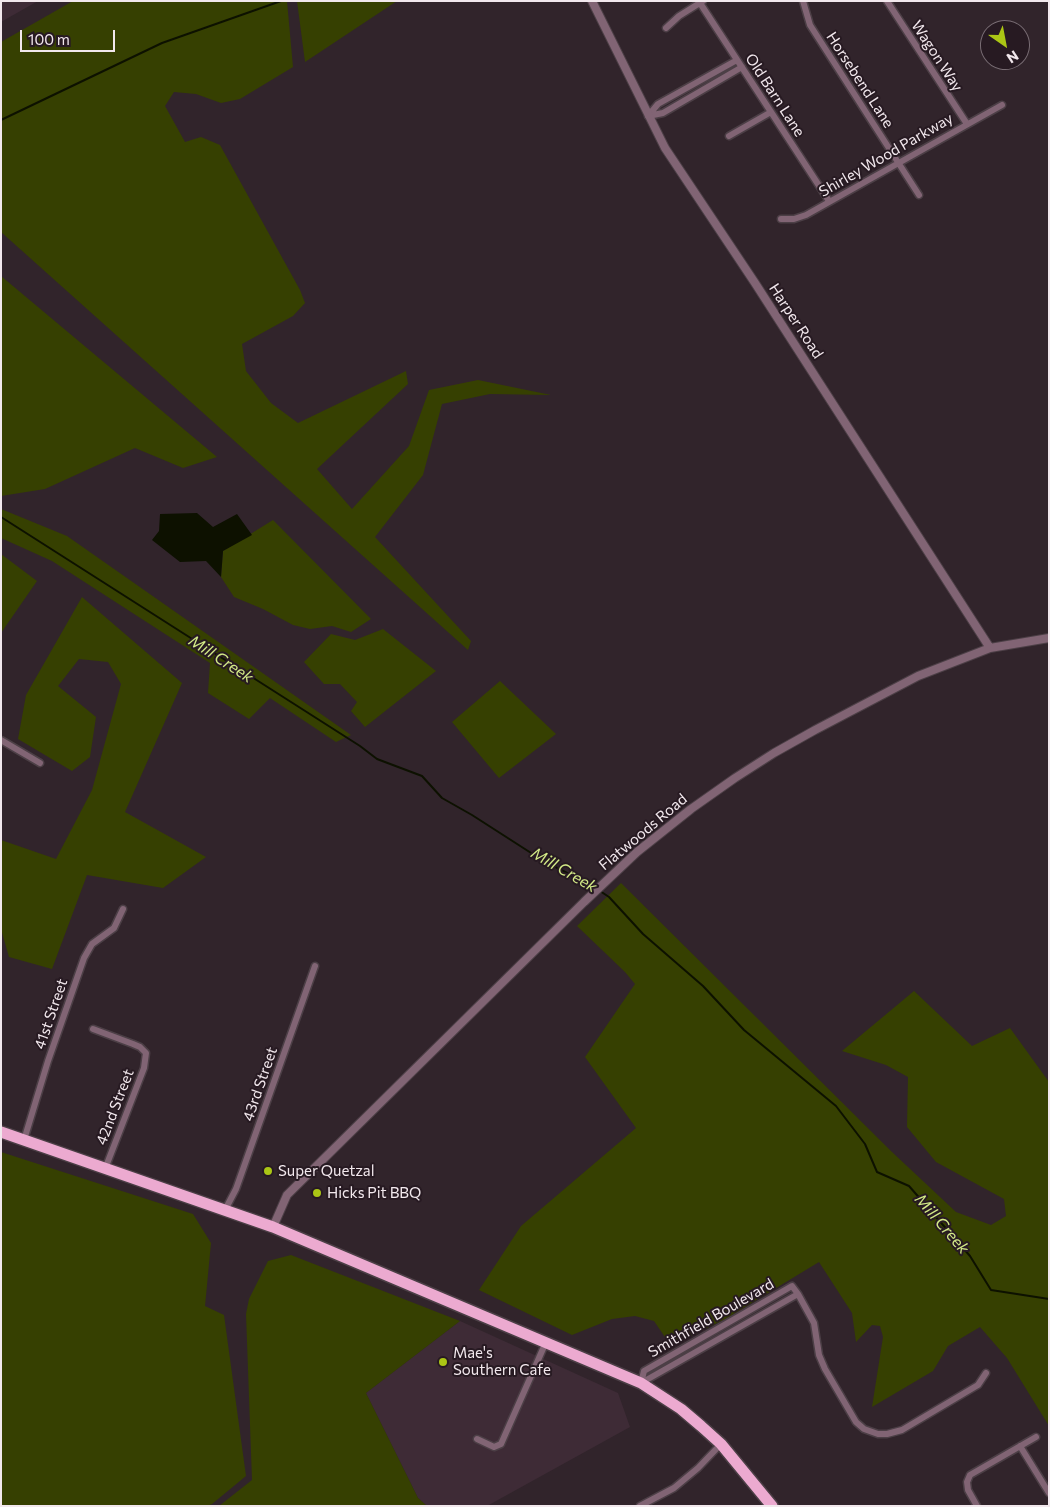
<!DOCTYPE html>
<html>
<head>
<meta charset="utf-8">
<style>
  body { margin:0 }
  #map { position:relative; width:1050px; height:1507px; overflow:hidden; background:#31242b; font-family:Commissioner,sans-serif }
  canvas { display:block }
  .frame { position:absolute; inset:0; border:2px solid #f2e8ed; pointer-events:none }
  .north { position:absolute; left:980px; top:20px; width:50px; height:50px; box-sizing:border-box; background:#271a22; border:1px solid #786c73; border-radius:50%; rotate:147deg; font-size:14px; font-weight:700; line-height:20px; text-align:center; color:#f2e8ed }
  .north::after { content:''; display:block; margin:auto; width:18px; height:22px; background:#abc615; clip-path:polygon(50% 0,100% 100%,50% 72%,0 100%) }
  .scale { position:absolute; left:20px; top:30px; width:95px; height:22px; box-sizing:border-box; border:2px solid #f2e8ed; border-top:0; padding-left:6px; font-size:15px; line-height:18px; white-space:nowrap; color:#f2e8ed; -webkit-text-stroke:4px #271a22; paint-order:stroke }
</style>
</head>
<body>
<div id="map">
<canvas width="1050" height="1507"></canvas>
<div class="frame"></div>
<div class="north">N</div>
<div class="scale">100 m</div>
</div>
<script>
const g = document.querySelector('canvas').getContext('2d');
g.lineJoin = 'round';
function fill(path, color) { g.fillStyle = color; g.fill(path, 'evenodd'); }
const poly = rows => new Path2D(rows.map(r => 'M' + r).join(''));
function trace(path, color, width, dash) { g.strokeStyle = color; g.lineWidth = width; g.lineCap = dash ? 'butt' : 'round'; g.setLineDash(dash || []); g.stroke(path); }
function drawText(font, color, halo, rows, align = 'center') {
  g.font = font + ' Commissioner,sans-serif'; g.lineWidth = 4; g.setLineDash([]); g.textBaseline = 'middle'; g.strokeStyle = halo; g.fillStyle = color; for (const [text, x, y, turn = 0] of rows) {
    g.save(); g.translate(x, y); g.rotate((+turn || 0) * Math.PI / 180); g.textAlign = isNaN(turn) ? turn : align; if (halo) g.strokeText(text, 0, 0); g.fillText(text, 0, 0); g.restore();
  }
}
fill(poly([
  [1,1,38,1,1,22],
  [460,1321,618,1393,630,1427,487,1506,427,1506,418,1498,366,1393]
]), '#3e2b36');
fill(poly([
  [73,1,287,1,293,67,240,99,221,103,196,94,174,92,165,106,185,142,201,137,220,145,300,290,305,303,293,316,242,344,246,371,271,403,298,423,406,371,408,384,317,469,352,509,409,446,429,390,478,380,551,395,490,394,442,404,423,475,375,537,471,641,468,650,1,232,1,42],
  [297,1,397,1,305,62],
  [1,276,217,457,183,468,135,448,45,489,1,496],
  [1,509,67,536,351,735,336,742,270,698,249,719,208,693,210,663,52,561,1,538],
  [273,520,371,619,351,632,332,626,310,629,293,625,263,609,234,597,221,577,223,551],
  [1,554,37,581,1,633],
  [82,597,182,683,125,812,206,857,163,888,87,875,52,969,9,957,1,929,1,840,56,859,92,790,121,684,108,662,79,659,58,686,96,717,90,757,72,771,18,739,26,695],
  [383,629,436,671,365,727,351,711,357,702,340,684,324,684,304,662,331,634,355,640],
  [500,681,556,734,499,778,452,722],
  [621,883,892,1152,956,1212,991,1225,1006,1216,1004,1199,936,1162,907,1127,908,1077,886,1065,842,1051,914,991,972,1046,1010,1028,1049,1082,1049,1426,1007,1358,980,1327,948,1346,933,1371,872,1407,883,1337,880,1326,872,1325,856,1342,852,1313,819,1262,725,1319,671,1346,654,1321,635,1316,612,1319,572,1335,479,1290,521,1226,636,1128,585,1057,635,984,625,972,577,926],
  [1,1152,193,1214,211,1243,205,1306,224,1315,246,1476,212,1504,207,1506,1,1506],
  [291,1255,460,1321,366,1393,418,1498,427,1506,219,1506,252,1480,246,1314,249,1299,268,1261]
]), '#364001');
fill(poly([
  [197,513,213,527,237,514,252,535,223,551,221,577,206,561,180,562,152,540,159,531,160,514]
]), '#0d1100');
trace(poly([
  [1,120,162,43,281,1],
  [1,517,360,746,377,759,422,776,442,798,472,815,542,860,596,888],
  [600,891,609,897,643,934,703,986,744,1030,836,1106,865,1144,877,1172,909,1186,970,1256,991,1290,1049,1299]
]), '#0d1100', 2);
const minor = poly([
  [803,1,810,25,919,195],
  [887,1,967,124],
  [700,3,829,201],
  [666,28,679,16,703,1],
  [737,60,658,104,648,116,663,113,742,67],
  [729,136,771,112],
  [781,219,794,219,806,215,1002,105],
  [1,740,40,763],
  [93,1029,133,1044,140,1047,146,1053,144,1068,105,1169],
  [24,1140,48,1061,84,958,92,944,114,928,123,909],
  [225,1210,236,1189,315,966],
  [641,1383,644,1371,792,1286,798,1294,814,1323,819,1355,825,1369,856,1422,864,1429,878,1434,887,1434,902,1430,978,1385,986,1373],
  [641,1383,798,1294],
  [477,1439,494,1447,501,1444,546,1342],
  [1020,1446,1049,1493],
  [640,1506,674,1488,698,1468,721,1444],
  [977,1506,968,1490,967,1482,970,1475,1036,1437]
]);
const tertiary = poly([
  [592,1,665,148,755,283,990,648],
  [273,1227,287,1195,584,902,637,852,691,809,735,778,774,753,815,730,918,676,990,648,1049,638]
]);
const trunk = poly([
  [1,1132,273,1227,641,1383,681,1409,701,1426,721,1444,772,1506]
]);
trace(minor, '#4c3f46', 9);
trace(tertiary, '#4c3f46', 10);
trace(trunk, '#4c3f46', 14);
trace(minor, '#816474', 6);
trace(tertiary, '#816474', 8);
trace(trunk, '#ecaad0', 11);
for (const [x, y, r, color] of [
  [268,1171,5,"#abc615"],
  [317,1193,5,"#abc615"],
  [443,1362,5,"#abc615"]
]) { const dot = new Path2D(); dot.arc(x, y, r, 0, 2 * Math.PI); g.fillStyle = color; g.fill(dot); trace(dot, '#271a22', 2); }
drawText('15px', '#f2e8ed', '#271a22', [
  ["Wagon Way",937,56,57],
  ["Horsebend Lane",860,80,57],
  ["Old Barn Lane",775,95,57],
  ["Shirley Wood Parkway",886,155,-30],
  ["Harper Road",796,321,57],
  ["Flatwoods Road",643,832,-40],
  ["41st Street",51,1014,-71],
  ["43rd Street",260,1084,-71],
  ["42nd Street",115,1107,-69],
  ["Smithfield Boulevard",711,1318,-30]
]);
drawText('15px', '#f2e8ed', '#271a22', [
  ["Super Quetzal",278,1171],
  ["Hicks Pit BBQ",327,1193],
  ["Mae's",453,1353],
  ["Southern Cafe",453,1370]
], 'left');
drawText('italic 16px', '#d3ea87', '#271a22', [
  ["Mill Creek",221,659,33],
  ["Mill Creek",564,870,30],
  ["Mill Creek",942,1224,49]
]);
</script>
</body>
</html>
